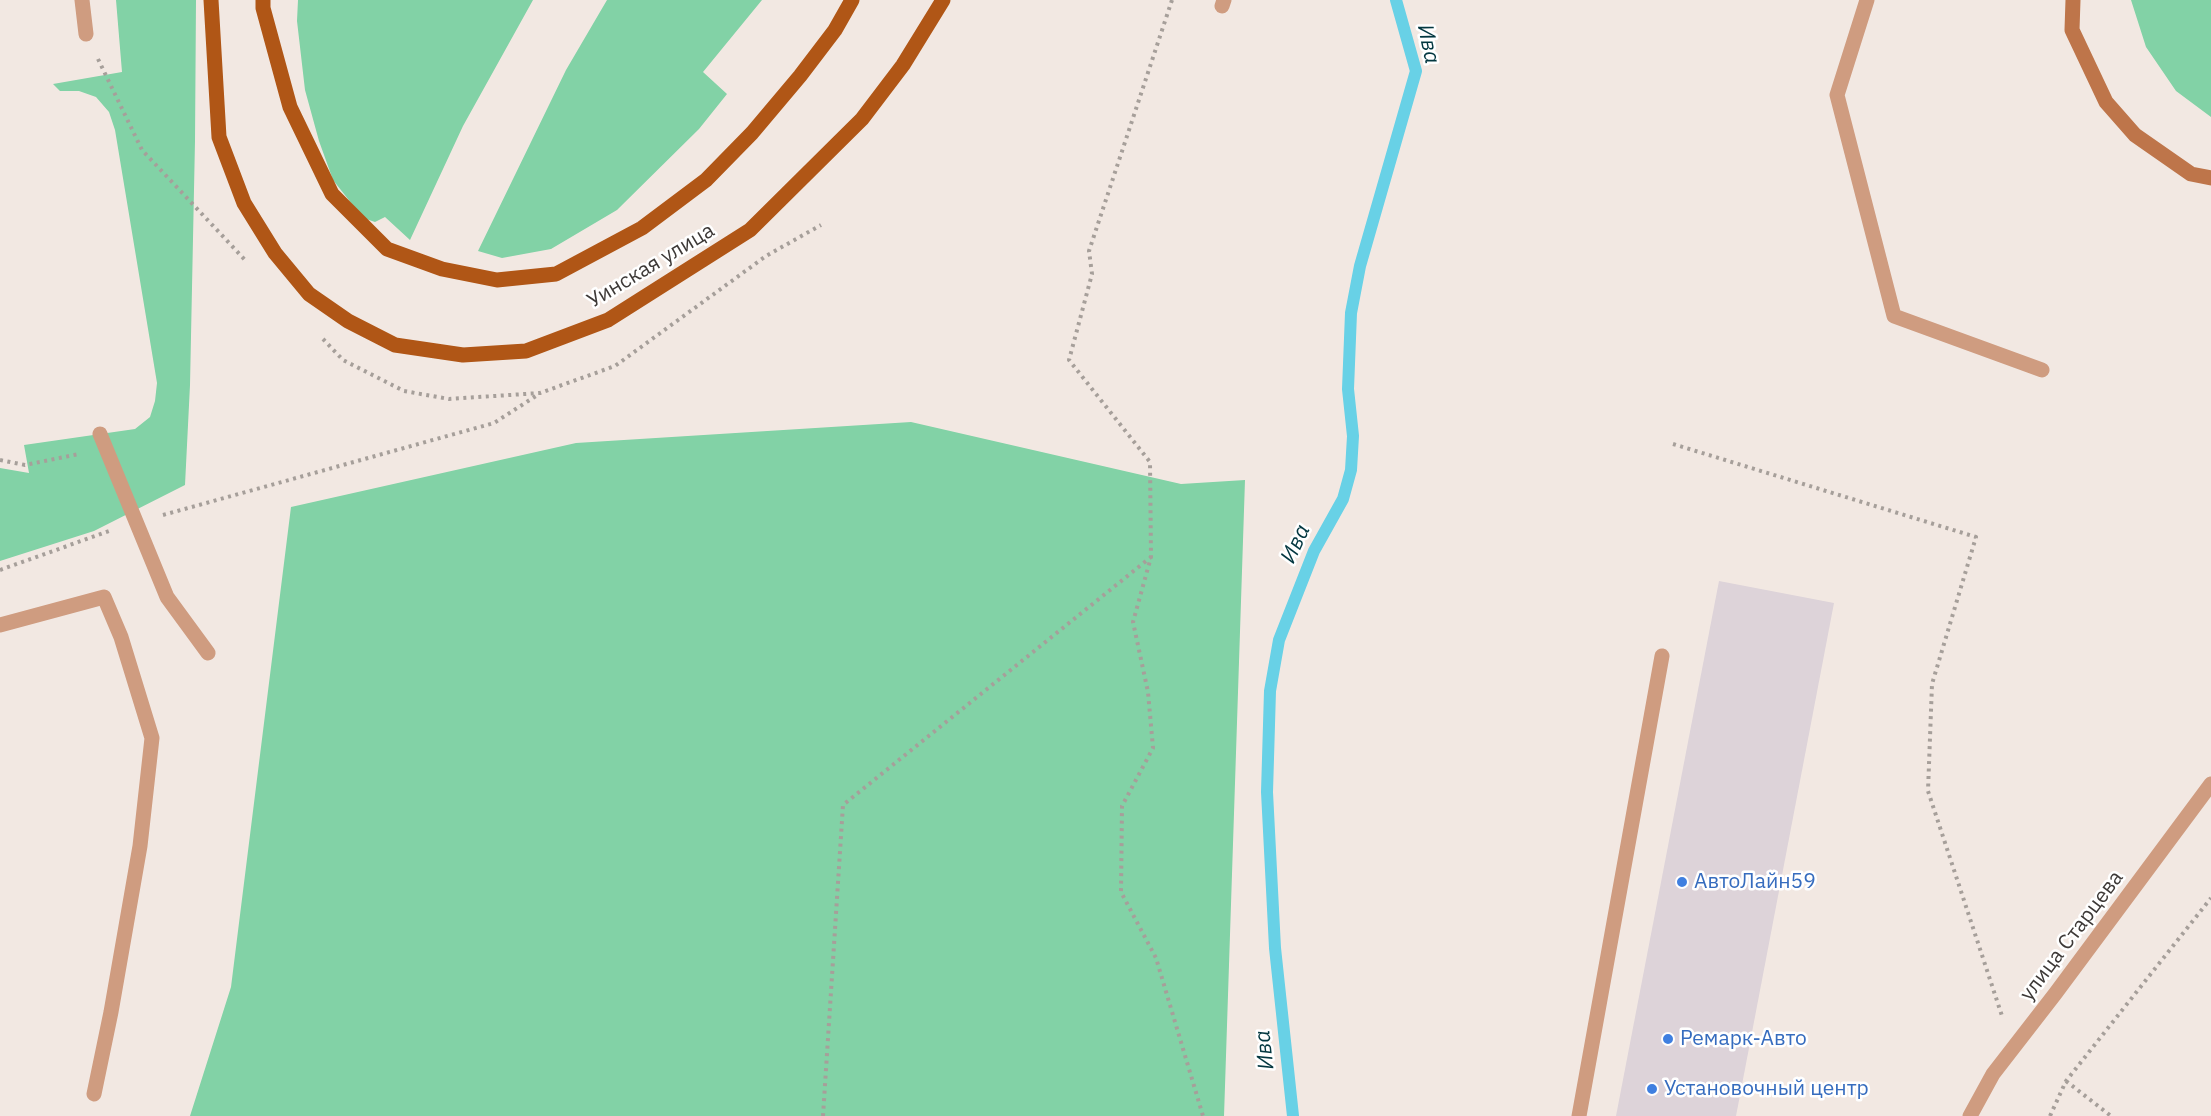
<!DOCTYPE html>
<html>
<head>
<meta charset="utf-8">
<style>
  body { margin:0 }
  canvas { display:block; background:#f2e8e2 }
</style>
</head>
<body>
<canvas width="2211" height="1116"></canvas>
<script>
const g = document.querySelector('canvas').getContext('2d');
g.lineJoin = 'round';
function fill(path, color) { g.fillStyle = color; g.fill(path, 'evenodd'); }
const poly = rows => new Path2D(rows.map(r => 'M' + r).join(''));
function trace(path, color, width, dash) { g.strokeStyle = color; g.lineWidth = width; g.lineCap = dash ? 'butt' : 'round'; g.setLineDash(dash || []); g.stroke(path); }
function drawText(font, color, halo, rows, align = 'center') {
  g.font = font + ' "IBM Plex Sans",sans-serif'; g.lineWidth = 5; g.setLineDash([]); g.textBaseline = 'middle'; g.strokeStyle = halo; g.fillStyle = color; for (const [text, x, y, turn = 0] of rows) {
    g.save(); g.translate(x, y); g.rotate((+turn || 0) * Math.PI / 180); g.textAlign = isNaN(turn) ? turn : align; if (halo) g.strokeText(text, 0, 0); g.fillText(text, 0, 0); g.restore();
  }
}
fill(poly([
  [116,0,196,0,195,141,190,385,185,485,94,531,0,561,0,468,29,473,24,445,135,429,150,417,155,401,157,383,115,130,109,112,96,97,79,91,60,91,53,84,122,72],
  [298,0,533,0,463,126,410,240,385,217,375,222,363,218,333,180,319,141,305,90,297,21],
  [607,0,762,0,703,72,727,94,699,129,617,210,551,249,502,258,478,251,566,70],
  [2131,0,2211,0,2211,117,2176,91,2146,47],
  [911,422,1181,484,1245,480,1224,1116,190,1116,231,987,291,507,576,443]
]), '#82d2a6');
trace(poly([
  [1293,1116,1275,948,1267,792,1270,691,1279,640,1314,551,1343,499,1351,470,1353,436,1348,389,1351,313,1360,266,1416,71,1396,0]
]), '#68d1e6', 12);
fill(poly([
  [1719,581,1834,603,1736,1116,1616,1116]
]), '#ddd3d9');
trace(poly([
  [1172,0,1089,251,1092,274,1069,360,1150,462,1151,557,1133,622,1148,692,1153,748,1122,806,1121,892,1156,958,1203,1116],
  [98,59,142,150,246,261],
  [323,339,343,360,404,391,449,399,540,393,615,366,766,256,821,225],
  [1673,444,1976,537,1932,684,1928,791,2002,1016],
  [0,460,25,465,79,454],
  [163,515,494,423,539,394],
  [0,570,109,531],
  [2066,1081,2111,1116],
  [823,1116,843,805,1151,557],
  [2050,1116,2066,1081,2211,898]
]), '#a69f9a', 4, [3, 4.5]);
trace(poly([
  [82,0,86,34],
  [1867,0,1837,95,1894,316,2042,370],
  [1222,6,1224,0],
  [0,625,104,597,121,637,152,738,140,846,111,1012,94,1094],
  [1579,1116,1662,656]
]), '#cf9c80', 15);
trace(poly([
  [100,434,167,597,208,653],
  [1970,1116,1993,1074,2055,994,2211,784]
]), '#cf9c80', 15);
trace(poly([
  [2073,0,2072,30,2106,102,2135,135,2191,174,2211,178]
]), '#be754a', 15);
trace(poly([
  [211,0,219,137,244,203,275,253,309,294,348,321,395,345,463,355,526,351,608,320,750,230,862,119,903,65,943,0],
  [263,0,263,8,290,107,332,194,387,249,442,269,497,280,556,274,642,228,706,180,752,133,800,76,835,30,852,0]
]), '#b05616', 15);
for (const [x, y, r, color] of [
  [1682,882,6,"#3f7fe0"],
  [1668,1039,6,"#3f7fe0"],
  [1652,1089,6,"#3f7fe0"]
]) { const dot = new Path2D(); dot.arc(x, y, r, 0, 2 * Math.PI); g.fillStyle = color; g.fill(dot); trace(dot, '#fff', 2); }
drawText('21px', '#3d3937', '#fff', [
  ["Уинская улица",651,266,-31],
  ["улица Старцева",2072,936,-53]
]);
drawText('21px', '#366cbe', '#fff', [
  ["АвтоЛайн59",1694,882],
  ["Ремарк-Авто",1680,1039],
  ["Установочный центр",1664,1089]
], 'left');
drawText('italic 22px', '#033740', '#fff', [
  ["Ива",1428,44,78],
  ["Ива",1296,544,-65],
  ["Ива",1265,1050,-96]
]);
</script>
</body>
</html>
